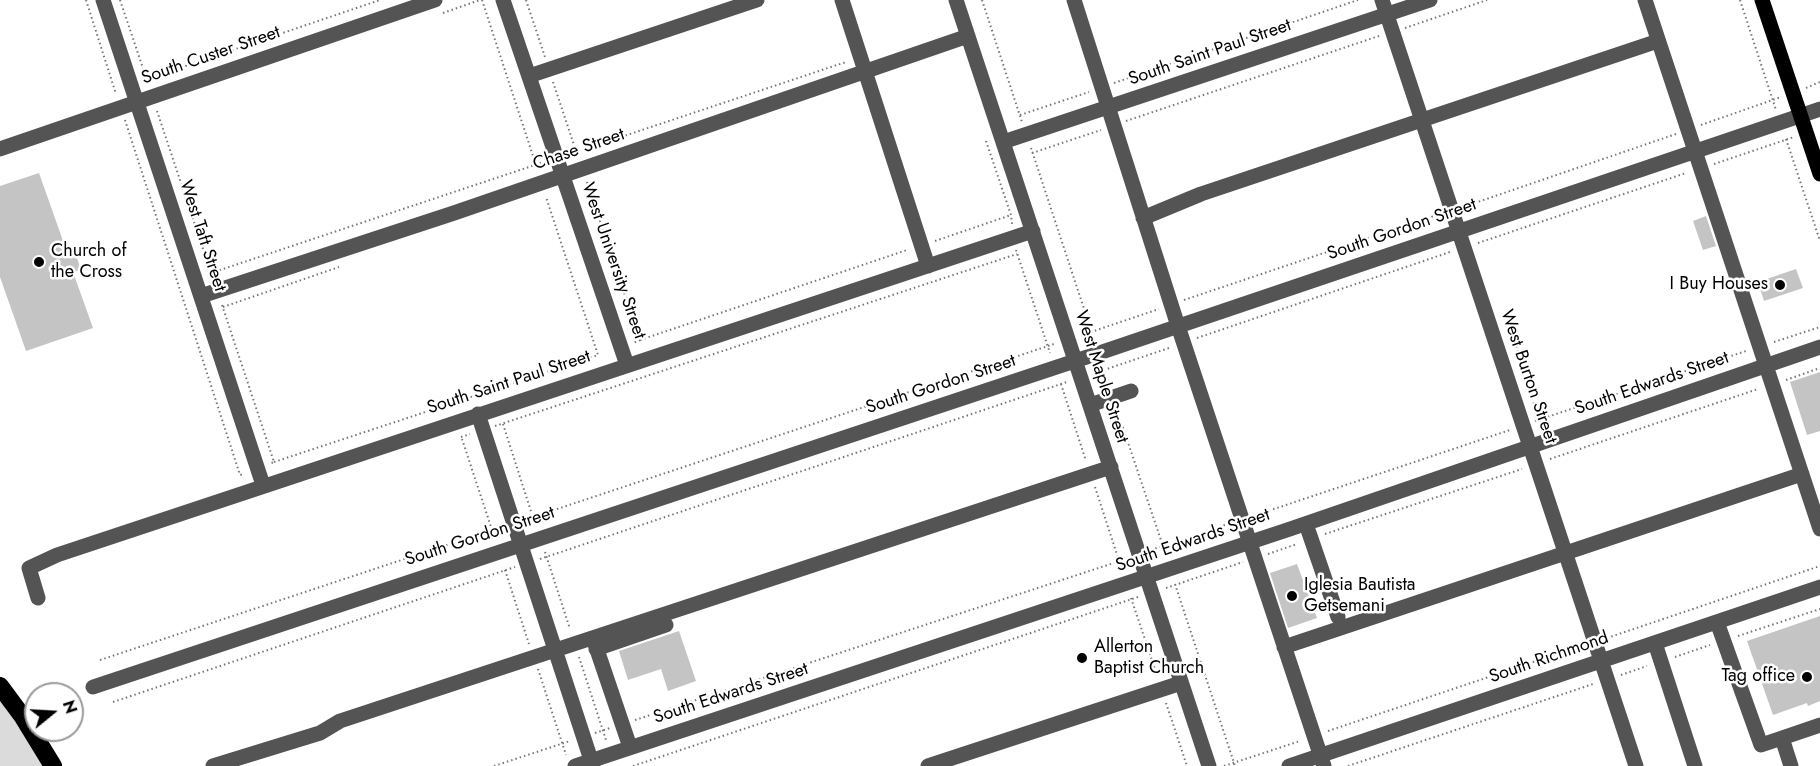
<!DOCTYPE html>
<html>
<head>
<meta charset="utf-8">
<style>
  body { margin:0 }
  #map { position:relative; width:1820px; height:766px; overflow:hidden; background:#fff; font-family:Jost,sans-serif }
  canvas { display:block }
  .north { position:absolute; left:24px; top:682px; width:60px; height:60px; box-sizing:border-box; background:#fff; border:2px solid #999; border-radius:50%; rotate:72deg; font-size:16px; font-weight:700; line-height:24px; text-align:center; color:#000 }
  .north::after { content:''; display:block; margin:auto; width:21px; height:27px; background:#000; clip-path:polygon(50% 0,100% 100%,50% 72%,0 100%) }
</style>
</head>
<body>
<div id="map">
<canvas width="1820" height="766"></canvas>
<div class="north">N</div>
</div>
<script>
const g = document.querySelector('canvas').getContext('2d');
g.lineJoin = 'round';
function fill(path, color) { g.fillStyle = color; g.fill(path, 'evenodd'); }
const poly = rows => new Path2D(rows.map(r => 'M' + r).join(''));
function trace(path, color, width, dash) { g.strokeStyle = color; g.lineWidth = width; g.lineCap = dash ? 'butt' : 'round'; g.setLineDash(dash || []); g.stroke(path); }
function drawText(font, color, halo, rows, align = 'center') {
  g.font = font + ' Jost,sans-serif'; g.lineWidth = 5; g.setLineDash([]); g.textBaseline = 'middle'; g.strokeStyle = halo; g.fillStyle = color; for (const [text, x, y, turn = 0] of rows) {
    g.save(); g.translate(x, y); g.rotate((+turn || 0) * Math.PI / 180); g.textAlign = isNaN(turn) ? turn : align; if (halo) g.strokeText(text, 0, 0); g.fillText(text, 0, 0); g.restore();
  }
}
fill(poly([
  [0,700,30,742,45,766,0,766]
]), '#dbdbdb');
fill(poly([
  [39,173,68,255,75,252,81,270,73,272,93,328,26,351,0,277,0,186],
  [1706,216,1716,246,1703,250,1693,221],
  [1796,269,1803,288,1764,301,1758,282],
  [1820,372,1820,431,1807,435,1790,382],
  [1297,564,1317,618,1288,628,1270,573],
  [1820,616,1820,701,1808,706,1807,703,1773,715,1747,641],
  [679,631,696,681,668,691,661,669,628,680,619,651]
]), '#c4c4c4');
trace(poly([
  [86,0,116,94],
  [120,0,148,83],
  [482,0,536,165],
  [526,0,545,57],
  [982,0,1022,122],
  [1740,0,1776,110],
  [443,13,480,0],
  [1405,28,1487,0],
  [147,79,380,0],
  [553,82,578,157],
  [1114,83,1358,0],
  [1806,88,1820,82],
  [157,111,212,276],
  [1020,115,1089,92],
  [125,120,240,475,244,474],
  [1126,121,1379,36],
  [1701,125,1781,97],
  [1786,139,1820,241],
  [986,141,1011,215,1012,224],
  [1031,148,1094,339],
  [1032,153,1101,130],
  [570,154,846,62],
  [1714,164,1794,137],
  [587,182,640,340,633,343],
  [1466,206,1676,134],
  [935,241,1011,215],
  [1478,243,1686,173],
  [1016,250,1050,353],
  [211,273,544,162],
  [1184,300,1437,215],
  [222,305,274,462,269,464],
  [223,307,339,267],
  [1507,331,1515,342,1541,427],
  [1082,335,1159,309],
  [1197,338,1450,252],
  [640,340,907,250],
  [1774,342,1820,327],
  [1104,370,1109,384],
  [1095,373,1169,348],
  [1786,380,1820,368],
  [1061,384,1086,461],
  [1117,410,1166,555],
  [1535,421,1746,351],
  [503,424,536,527],
  [495,426,1017,254],
  [461,437,470,434],
  [462,439,495,539],
  [1550,459,1758,389],
  [274,462,598,355,546,197],
  [1095,487,1122,570],
  [1256,515,1510,430],
  [527,519,1054,344],
  [1325,534,1522,469],
  [1151,550,1228,524],
  [545,552,570,629],
  [1268,554,1297,544],
  [540,559,1067,382],
  [505,570,529,644],
  [1175,584,1235,766],
  [1166,588,1243,562],
  [1131,598,1157,675],
  [1738,636,1820,609],
  [1607,638,1820,566],
  [579,657,606,740],
  [1675,657,1710,645],
  [100,660,501,527],
  [538,669,566,755],
  [1621,675,1647,666],
  [113,702,515,567],
  [1166,703,1187,766],
  [635,720,1126,559],
  [1328,731,1581,646],
  [595,733,610,728],
  [494,766,570,741],
  [633,766,1138,597],
  [1224,766,1300,741],
  [1348,766,1593,684]
]), '#767676', 2, [1.5, 3]);
trace(poly([
  [103,0,263,485],
  [503,0,627,365],
  [842,0,928,266],
  [956,0,1209,766],
  [1074,0,1178,326,1324,766],
  [1382,0,1636,766],
  [1645,0,1820,529],
  [529,76,757,0],
  [1003,142,1430,0],
  [0,149,435,0],
  [1143,218,1201,194,1658,41],
  [201,296,454,213,968,36],
  [1090,405,1131,391],
  [478,414,593,766],
  [1306,524,1338,617],
  [38,598,29,568,57,555,1033,231],
  [1717,622,1761,745,1782,738],
  [593,638,630,747],
  [1655,643,1695,766],
  [1284,647,1802,474],
  [596,649,666,625],
  [93,687,1099,353,1820,109],
  [213,766,320,733,340,721,1111,467],
  [575,766,1290,529,1820,347],
  [928,766,1181,683],
  [1289,766,1820,587],
  [1791,766,1782,738,1820,725]
]), '#545454', 15);
trace(poly([
  [1762,0,1820,174]
]), '#000', 15);
trace(poly([
  [0,686,23,717,53,766]
]), '#000', 18);
for (const [x, y, r, color] of [
  [39,262,6,"#000"],
  [1780,285,6,"#000"],
  [1292,596,6,"#000"],
  [1082,658,6,"#000"],
  [1807,677,6,"#000"]
]) { const dot = new Path2D(); dot.arc(x, y, r, 0, 2 * Math.PI); g.fillStyle = color; g.fill(dot); trace(dot, '#fff', 2); }
drawText('18px', '#000', '#fff', [
  ["South Saint Paul Street",1210,53,-19],
  ["South Custer Street",211,56,-19],
  ["Chase Street",579,150,-19],
  ["South Gordon Street",1402,230,-19],
  ["West Taft Street",202,236,72],
  ["West University Street",613,261,71],
  ["West Maple Street",1101,377,72],
  ["West Burton Street",1528,377,71],
  ["South Saint Paul Street",509,383,-18],
  ["South Edwards Street",1652,384,-19],
  ["South Gordon Street",941,385,-18],
  ["South Gordon Street",480,537,-18],
  ["South Edwards Street",1193,541,-19],
  ["South Richmond",1549,658,-19],
  ["South Edwards Street",731,694,-18]
]);
drawText('18px', '#000', '#fff', [
  ["Church of",51,252],
  ["the Cross",51,273],
  ["I Buy Houses",1768,285,"right"],
  ["Iglesia Bautista",1304,586],
  ["Getsemani",1304,607],
  ["Allerton",1094,648],
  ["Baptist Church",1094,669],
  ["Tag office",1795,677,"right"]
], 'left');
</script>
</body>
</html>
